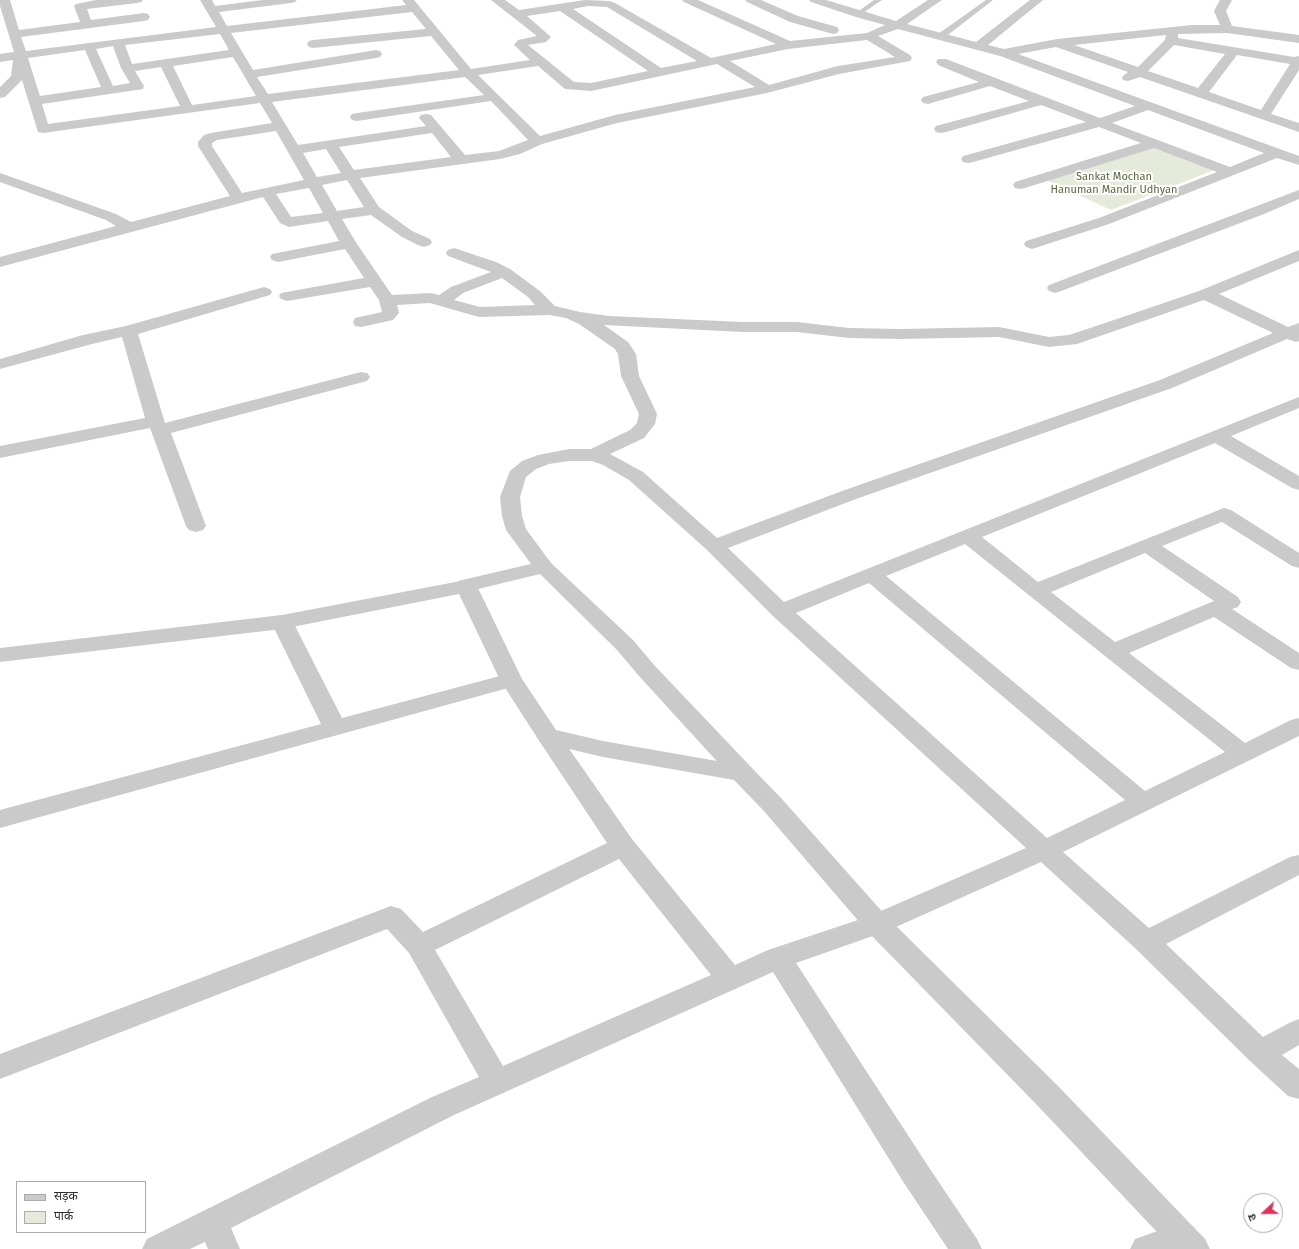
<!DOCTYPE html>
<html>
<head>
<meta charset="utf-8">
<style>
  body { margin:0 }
  #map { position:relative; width:1299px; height:1249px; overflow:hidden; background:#fff; font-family:"Fira Sans","Noto Sans Devanagari",sans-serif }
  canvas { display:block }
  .legend { position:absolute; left:16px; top:1181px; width:130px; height:52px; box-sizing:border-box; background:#fff; border:1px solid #ababab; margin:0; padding:5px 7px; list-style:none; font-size:12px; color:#2d2d2d }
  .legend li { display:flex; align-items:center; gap:8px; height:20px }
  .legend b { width:20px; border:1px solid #ababab }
  .north { position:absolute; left:1243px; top:1193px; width:40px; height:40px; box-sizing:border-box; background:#fff; border:1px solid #ababab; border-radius:50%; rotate:248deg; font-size:11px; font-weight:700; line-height:16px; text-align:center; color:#2d2d2d }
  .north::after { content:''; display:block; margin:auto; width:14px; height:18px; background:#e1325b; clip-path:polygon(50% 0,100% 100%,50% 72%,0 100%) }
</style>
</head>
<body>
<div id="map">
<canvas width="1299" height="1249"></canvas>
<ul class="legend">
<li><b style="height:5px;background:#cacaca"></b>सड़क</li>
<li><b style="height:11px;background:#e6eadb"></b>पार्क</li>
</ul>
<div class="north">उ</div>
</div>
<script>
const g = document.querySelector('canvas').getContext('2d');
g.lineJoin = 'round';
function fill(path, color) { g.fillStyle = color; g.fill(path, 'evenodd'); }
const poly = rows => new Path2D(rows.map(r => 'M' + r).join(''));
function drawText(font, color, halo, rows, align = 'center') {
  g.font = font + ' "Fira Sans",sans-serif'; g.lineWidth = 4; g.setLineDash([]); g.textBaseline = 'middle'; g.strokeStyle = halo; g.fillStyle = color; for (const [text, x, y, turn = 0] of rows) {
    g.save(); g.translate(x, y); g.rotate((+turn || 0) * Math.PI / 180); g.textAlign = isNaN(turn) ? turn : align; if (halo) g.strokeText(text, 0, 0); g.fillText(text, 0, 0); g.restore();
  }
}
fill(poly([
  [1159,145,1217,169,1111,210,1046,180]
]), '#e6eadb');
fill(poly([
  [874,0,882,0,860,15,856,15,856,13,874,0],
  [986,0,993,0,944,38,938,38,938,34,986,0]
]), '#cacaca');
fill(poly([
  [0,0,10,0,19,30,80,22,74,6,76,4,96,0,143,0,141,2,137,3,87,9,91,20,144,13,148,14,150,17,148,20,144,21,21,37,26,51,216,27,200,0,212,0,215,6,263,0,297,0,295,2,291,3,219,12,227,26,406,5,402,0,414,0,471,69,530,60,514,45,518,40,537,36,491,0,505,0,519,10,585,0,609,1,615,3,711,58,776,44,684,2,682,0,698,0,790,41,867,33,885,25,856,17,811,2,809,0,826,0,896,21,928,0,942,0,907,24,976,42,1030,0,1043,0,988,45,1004,49,1057,39,1192,25,1220,25,1214,11,1220,0,1232,0,1226,11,1232,26,1299,35,1299,43,1227,33,1178,34,1178,38,1294,57,1299,56,1299,70,1271,114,1299,123,1299,132,1140,77,1128,81,1123,80,1122,77,1128,72,1056,47,1018,54,1299,156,1299,165,1277,158,1109,224,1032,249,1026,247,1024,244,1026,241,1099,218,1217,172,1154,148,1025,188,1020,189,1015,188,1013,185,1015,182,1141,143,1099,127,973,162,968,163,963,162,961,159,963,156,1086,122,1041,105,946,132,941,133,936,132,934,129,936,126,1029,101,990,86,928,104,923,103,921,100,923,97,979,82,938,65,936,62,938,59,946,59,1100,118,1135,106,1000,56,898,29,878,36,910,55,912,58,910,61,839,74,767,93,617,123,542,144,520,154,500,159,360,178,379,207,412,231,430,239,432,242,430,245,424,247,418,245,402,237,371,215,342,219,357,244,392,295,431,293,439,295,451,287,491,272,448,256,446,253,448,250,454,248,496,262,510,269,540,291,555,306,580,312,609,316,743,322,797,322,849,328,901,329,999,327,1049,337,1069,335,1111,321,1199,291,1299,250,1299,261,1219,294,1288,327,1299,323,1299,341,1296,342,1287,339,1172,388,856,499,728,548,784,602,1299,397,1299,408,1231,436,1299,476,1299,490,1292,488,1215,443,982,537,1038,582,1224,508,1231,510,1299,553,1299,568,1292,566,1222,522,1162,546,1238,597,1241,602,1238,607,1232,609,1299,653,1299,670,1291,668,1214,617,1129,653,1245,743,1291,720,1299,718,1299,736,1063,852,1149,928,1290,857,1299,855,1299,875,1166,944,1263,1037,1289,1023,1299,1019,1299,1045,1282,1055,1299,1069,1299,1099,1288,1096,1250,1061,1136,949,1041,862,887,931,796,963,926,1163,977,1239,982,1249,948,1249,904,1183,773,972,454,1115,231,1228,240,1249,208,1249,205,1242,190,1249,142,1249,147,1239,432,1097,479,1077,409,953,387,929,0,1079,0,1054,391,906,401,909,423,932,607,843,536,736,540,730,548,728,556,730,632,839,735,965,768,950,867,917,1026,848,773,616,707,550,629,480,603,465,592,461,569,461,549,464,536,469,526,477,520,497,522,516,526,529,551,563,633,640,655,666,751,767,754,773,751,779,742,781,733,779,639,676,617,650,540,574,466,592,458,591,455,586,458,581,531,564,506,530,502,516,500,497,510,471,522,461,538,455,569,449,591,449,630,430,637,423,639,414,621,376,618,354,615,349,579,324,566,318,549,315,479,317,430,303,397,305,399,313,393,320,361,327,355,326,353,322,355,318,382,312,379,300,370,287,287,301,281,299,279,296,281,293,364,278,345,249,278,262,272,260,270,257,272,254,339,241,328,221,289,227,280,223,263,197,0,267,0,257,116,226,106,220,0,182,0,173,116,214,131,222,230,196,198,146,198,142,204,135,211,133,272,123,260,103,43,133,38,132,22,80,5,97,0,98,0,87,11,76,13,60,0,62,0,54,14,52,0,6,0,0],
  [588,6,607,7,697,61,661,68,573,9,588,6],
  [560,11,648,71,591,83,574,82,528,45,546,42,551,37,527,16,560,11],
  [412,12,426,29,313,40,309,41,307,44,309,47,313,48,431,36,459,70,268,94,257,77,376,58,380,57,382,54,380,51,376,50,253,70,231,33,412,12],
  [220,34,229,50,132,64,125,45,220,34],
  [1166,35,1165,40,1138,67,1074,45,1166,35],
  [867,40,895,57,838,66,769,85,730,61,788,49,867,40],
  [1174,45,1225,54,1198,88,1148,71,1174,45],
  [113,46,121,68,130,83,113,86,96,49,113,46],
  [85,50,101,87,40,96,28,58,85,50],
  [1237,55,1290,64,1261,110,1209,92,1237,55],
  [233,57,256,96,192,105,173,66,233,57],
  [717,64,755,87,615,115,540,136,478,75,538,66,565,89,591,91,717,64],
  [161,67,180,106,48,124,42,104,143,89,144,86,135,71,161,67],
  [465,77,484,95,357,113,352,114,350,117,352,120,357,121,491,101,528,140,499,151,465,155,431,115,426,114,421,115,419,118,426,126,298,145,272,102,465,77],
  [1148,110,1264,153,1230,167,1112,123,1148,110],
  [276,131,304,180,242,193,212,146,212,143,217,140,276,131],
  [432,133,451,157,354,170,339,147,432,133],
  [326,149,341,173,317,177,303,153,326,149],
  [347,180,364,207,337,211,322,185,347,180],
  [309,188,323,213,291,217,276,194,309,188],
  [502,278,528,297,535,305,480,307,454,300,463,293,502,278],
  [1204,300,1273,333,1160,380,842,491,717,538,643,472,610,454,644,438,655,424,657,414,639,376,636,354,628,342,604,325,743,332,797,332,849,338,901,339,999,337,1049,347,1077,344,1204,300],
  [965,544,1225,752,1145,791,886,576,965,544],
  [1145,553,1214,601,1115,642,1051,592,1145,553],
  [869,583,1125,800,1047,838,796,613,869,583],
  [619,859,711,975,503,1066,435,950,619,859],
  [745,0,761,0,798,16,837,27,839,30,837,33,833,34,790,22,747,2,745,0],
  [1299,190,1299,199,1264,214,1061,291,1055,293,1049,291,1047,288,1049,285,1299,190],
  [264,287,270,289,272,292,270,295,138,334,165,423,361,372,367,373,370,377,367,381,171,433,206,526,203,530,196,532,189,530,186,526,150,428,0,458,0,446,145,418,122,337,92,344,0,369,0,359,83,335,126,326,264,287],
  [282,615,290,617,293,622,342,718,511,673,519,675,522,680,519,685,0,828,0,810,321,724,271,622,274,617,282,615],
  [1183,1222,1194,1227,1199,1237,1194,1247,1190,1249,1130,1249,1135,1239,1183,1222]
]), '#cacaca');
fill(poly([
  [466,580,474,581,477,586,522,679,556,730,603,741,751,767,781,798,887,917,1059,1087,1205,1239,1210,1249,1173,1249,1037,1105,867,931,763,810,734,780,603,757,540,742,500,680,459,594,282,629,0,662,0,648,282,615,466,580]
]), '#cacaca');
drawText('11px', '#57673c', '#fff', [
  ["Sankat Mochan",1114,177],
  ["Hanuman Mandir Udhyan",1114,190]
]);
</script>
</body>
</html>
